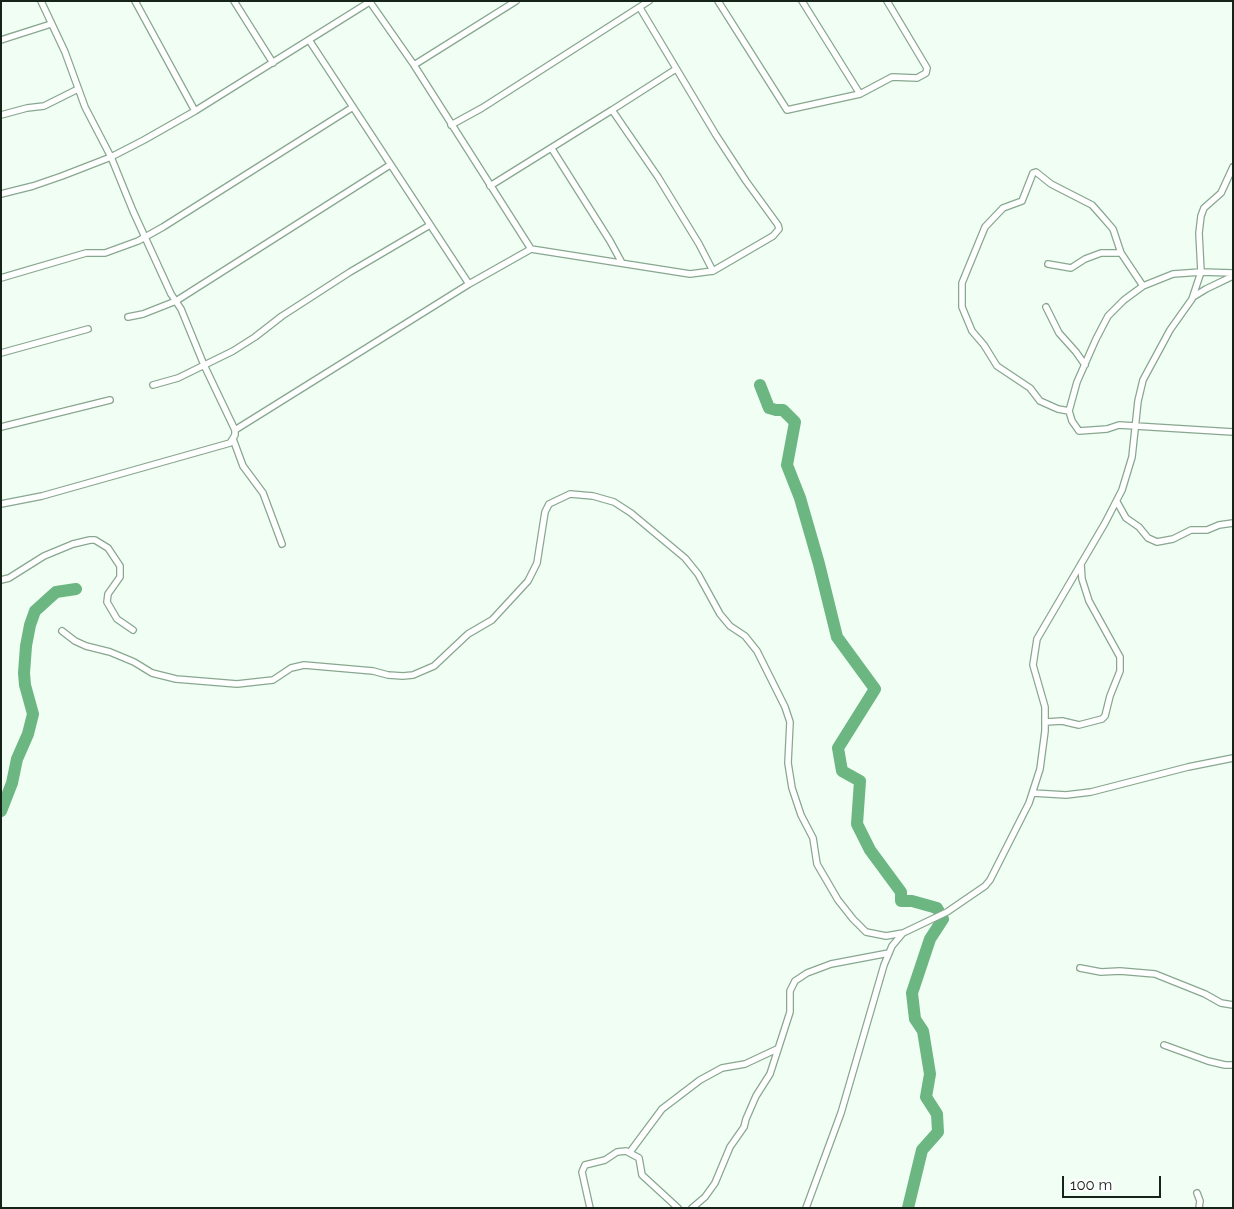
<!DOCTYPE html>
<html>
<head>
<meta charset="utf-8">
<style>
  body { margin:0 }
  #map { position:relative; width:1234px; height:1209px; overflow:hidden; background:#f1fef4; font-family:Raleway,sans-serif }
  canvas { display:block }
  .frame { position:absolute; inset:0; border:2px solid #162319; pointer-events:none }
  .scale { position:absolute; left:1062px; top:1176px; width:99px; height:22px; box-sizing:border-box; border:2px solid #162319; border-top:0; padding-left:6px; font-size:15px; line-height:18px; white-space:nowrap; color:#162319; -webkit-text-stroke:4px #fff; paint-order:stroke }
</style>
</head>
<body>
<div id="map">
<canvas width="1234" height="1209"></canvas>
<div class="frame"></div>
<div class="scale">100 m</div>
</div>
<script>
const g = document.querySelector('canvas').getContext('2d');
g.lineJoin = 'round';
const poly = rows => new Path2D(rows.map(r => 'M' + r).join(''));
function trace(path, color, width, dash) { g.strokeStyle = color; g.lineWidth = width; g.lineCap = dash ? 'butt' : 'round'; g.setLineDash(dash || []); g.stroke(path); }
trace(poly([
  [760,385,769,408,776,410,783,410,795,422,787,465,800,498,819,564,837,637,875,689,838,748,842,771,860,781,857,824,870,850,901,892,901,901,912,901,937,908,943,919,930,939,912,993,915,1019,923,1031,930,1074,926,1097,937,1114,938,1132,922,1150,908,1208],
  [1,811,12,783,17,759,28,734,33,714,25,685,24,673,26,646,30,625,35,611,56,592,76,589]
]), '#6cb681', 12);
const minor = poly([
  [135,1,195,111],
  [234,1,273,63],
  [718,1,787,110,860,94,892,77,917,78,926,73,927,68,887,1],
  [802,1,860,94],
  [370,2,414,65,531,249],
  [640,8,716,135,746,181,778,225,779,229,773,236,713,271],
  [1,40,51,24],
  [309,40,469,284],
  [414,65,516,1],
  [612,110,676,69],
  [1,115,27,108,44,106,78,89],
  [451,125,482,108,649,1],
  [552,149,610,241,622,263],
  [1,194,33,186,62,176,111,157,144,140,195,111,371,1],
  [1048,264,1071,268,1085,259,1101,253,1121,253],
  [1233,273,1201,272,1173,274,1143,286,1124,300,1108,316,1096,339,1077,382,1069,411,1072,421,1079,431,1107,429,1119,425,1233,432],
  [1,278,86,253,105,253,138,241,163,227,353,107],
  [1193,297,1206,289,1233,276],
  [1046,307,1059,333,1076,352,1085,365],
  [128,317,143,314,176,301,390,165],
  [1,353,88,329],
  [153,385,178,378,233,351,255,337,282,316,350,272,430,225],
  [1069,411,1058,409,1040,401,1030,388,997,366,984,345,972,331,962,307,962,283,985,227,1003,208,1022,201,1033,173,1036,172,1051,184,1092,205,1100,214,1113,229,1121,253,1143,286],
  [1,427,110,400],
  [235,430,469,284,531,249,690,274,713,271,699,244,658,177,612,110,490,186],
  [233,439,243,466,263,493,282,544],
  [1117,502,1126,518,1139,527,1148,538,1157,542,1173,539,1191,530,1207,530,1219,525,1233,523],
  [1,504,42,496,230,443,235,435,235,430,204,365,181,309,171,294,133,211,111,157,85,107,65,52,41,1],
  [1,580,9,578,44,556,73,544,90,540,95,540,108,548,120,566,120,577,108,594,107,602,117,619,133,630],
  [62,631,75,641,86,646,110,652,134,662,152,673,176,679,237,684,273,680,291,668,304,665,373,671,388,675,403,676,413,675,434,666,468,634,492,620,528,581,537,563,545,512,549,504,570,494,593,496,614,502,631,513,685,558,698,574,720,614,730,626,745,636,757,651,785,707,790,722,788,763,792,788,801,815,813,838,817,864,838,900,853,919,866,932,886,936,903,933],
  [1046,722,1062,721,1079,725,1102,719,1105,716,1110,696,1120,671,1120,657,1089,601,1082,579,1081,564],
  [1033,793,1066,795,1091,792,1188,767,1233,758],
  [1080,968,1101,972,1120,971,1155,974,1205,994,1221,1003,1233,1005],
  [1164,1045,1208,1061,1225,1065,1233,1065],
  [630,1152,662,1109,700,1080,722,1068,745,1064,777,1049],
  [1197,1193,1200,1201,1199,1208],
  [590,1208,582,1172,585,1165,605,1160,617,1152,626,1151,639,1158,642,1175,678,1208],
  [692,1208,705,1197,715,1183,730,1147,744,1127,746,1119,756,1096,770,1074,790,1012,790,991,795,981,807,973,831,964,889,953],
  [806,1208,841,1113,884,965,892,946,903,933,947,912,985,886,990,880,1029,803,1040,769,1045,731,1045,707,1033,665,1037,639,1105,523,1122,490,1132,457,1138,401,1143,380,1170,330,1192,299,1201,272,1199,233,1201,216,1204,208,1221,193,1233,167]
]);
trace(minor, '#88a78f', 8);
trace(minor, '#fff', 5.5);
</script>
</body>
</html>
